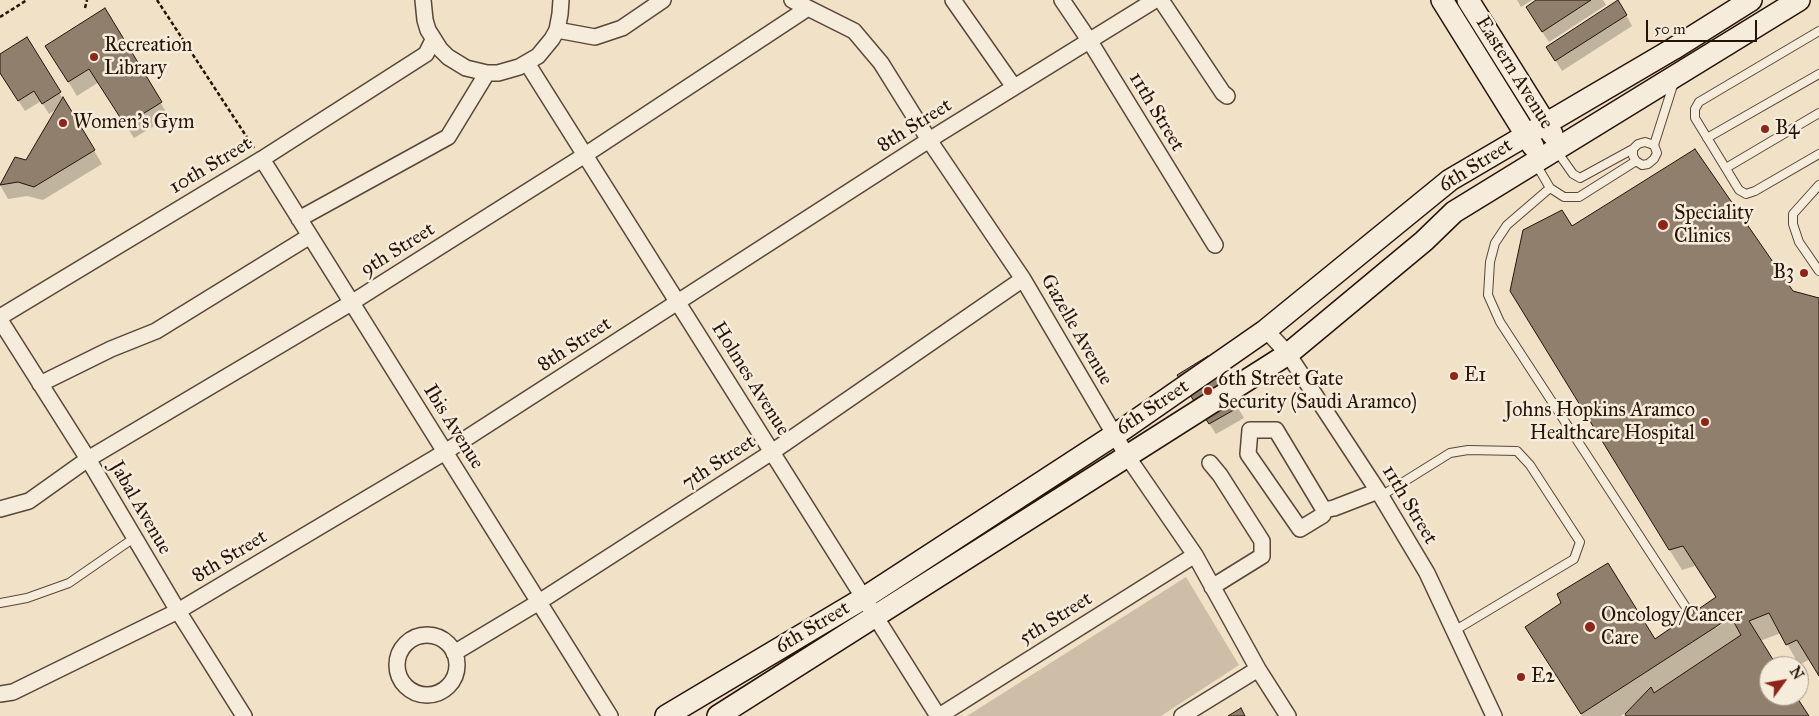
<!DOCTYPE html>
<html>
<head>
<meta charset="utf-8">
<style>
  body { margin:0 }
  #map { position:relative; width:1819px; height:716px; overflow:hidden; background:#f0e1c7; font-family:"IM FELL Great Primer",serif }
  canvas { display:block }
  .north { position:absolute; left:1759px; top:656px; width:50px; height:50px; box-sizing:border-box; background:#f5ecdb; border:1px solid #a39687; border-radius:50%; rotate:58deg; font-size:14px; font-weight:700; line-height:20px; text-align:center; color:#271409 }
  .north::after { content:''; display:block; margin:auto; width:18px; height:22px; background:#8f2418; clip-path:polygon(50% 0,100% 100%,50% 72%,0 100%) }
  .scale { position:absolute; left:1646px; top:20px; width:111px; height:22px; box-sizing:border-box; border:2px solid #271409; border-top:0; padding-left:6px; font-size:15px; line-height:18px; white-space:nowrap; color:#271409; -webkit-text-stroke:4px #f5ecdb; paint-order:stroke }
</style>
</head>
<body>
<div id="map">
<canvas width="1819" height="716"></canvas>
<div class="north">N</div>
<div class="scale">50 m</div>
</div>
<script>
const g = document.querySelector('canvas').getContext('2d');
g.lineJoin = 'round';
function fill(path, color) { g.fillStyle = color; g.fill(path, 'evenodd'); }
const poly = rows => new Path2D(rows.map(r => 'M' + r).join(''));
function trace(path, color, width, dash) { g.strokeStyle = color; g.lineWidth = width; g.lineCap = dash ? 'butt' : 'round'; g.setLineDash(dash || []); g.stroke(path); }
function drawText(font, color, halo, rows, align = 'center') {
  g.font = font + ' "IM FELL Great Primer",serif'; g.lineWidth = 5; g.setLineDash([]); g.textBaseline = 'middle'; g.strokeStyle = halo; g.fillStyle = color; for (const [text, x, y, turn = 0] of rows) {
    g.save(); g.translate(x, y); g.rotate((+turn || 0) * Math.PI / 180); g.textAlign = isNaN(turn) ? turn : align; if (halo) g.strokeText(text, 0, 0); g.fillText(text, 0, 0); g.restore();
  }
}
fill(poly([
  [1186,577,1239,665,1161,716,967,716]
]), '#cebea7');
fill(poly([
  [1517,0,1532,0,1521,7],
  [1538,0,1603,0,1606,5,1549,42,1533,18],
  [105,10,169,117,134,138,99,82,77,96,55,60],
  [1626,15,1632,26,1562,71,1554,58],
  [27,39,102,164,43,200,27,196,8,199,0,185,16,158,27,162,57,109,49,114,41,101,25,111,0,72,0,55],
  [1571,228,1819,299,1819,675,1810,659,1799,665,1781,633,1760,641,1776,666,1769,666,1769,696,1795,696,1807,716,1627,716,1625,713,1621,716,1582,716,1527,628,1655,641,1716,598,1695,566,1682,570,1523,312],
  [1736,612,1737,615,1716,628,1715,626],
  [1207,358,1244,418,1216,434,1185,386]
]), '#0003');
const building = poly([
  [1536,0,1591,0,1542,32,1526,7,1536,0],
  [1618,0,1627,15,1555,61,1546,47,1618,0],
  [105,8,162,102,125,125,89,69,68,82,45,46,105,8],
  [27,37,61,92,42,104,34,91,18,101,0,73,0,54,27,37],
  [63,97,95,150,34,187,18,182,0,185,15,157,26,160,63,97],
  [1695,149,1793,291,1819,298,1819,676,1797,640,1786,645,1769,613,1749,621,1777,666,1769,666,1769,696,1796,696,1809,716,1626,716,1625,714,1651,687,1654,693,1741,635,1731,617,1581,714,1525,627,1561,603,1557,594,1608,563,1655,639,1716,597,1683,546,1669,550,1510,291,1523,230,1562,210,1572,226,1695,149],
  [1208,356,1239,407,1209,424,1177,375,1208,356],
  [1241,708,1245,716,1228,716,1241,708]
]);
fill(building, '#907f6c');
trace(building, '#271409', 1);
const lane = poly([
  [1819,31,1699,102,1695,109,1695,118,1739,190,1746,194,1755,191,1819,154],
  [1707,138,1819,74],
  [1654,145,1645,142,1638,144,1633,149,1633,156,1636,161,1642,165,1648,164,1654,159,1657,153,1654,145,1674,82],
  [1556,150,1573,174,1580,178,1633,149],
  [1536,164,1550,188,1564,197,1579,197,1636,161],
  [1726,168,1819,113],
  [1819,185,1793,214,1793,224,1799,242,1819,271],
  [1550,188,1507,225,1495,243,1490,262,1488,295,1500,322,1689,612],
  [1381,496,1450,453,1468,450,1517,451,1530,465,1580,542,1574,559,1454,631],
  [0,603,27,598,69,583,134,538]
]);
const street = poly([
  [423,0,425,20,428,30,440,49,448,57,466,68,487,73,498,73,519,67,538,56,552,39,557,30,560,14,561,0],
  [792,0,854,31,881,63,929,140,1023,279,1127,456,1195,555,1258,669,1288,716],
  [953,0,1014,87],
  [1062,0,1089,40,1215,245],
  [1161,0,1223,93,1227,96],
  [557,30,595,37,622,28,663,0],
  [527,63,938,716],
  [262,159,610,716],
  [299,219,448,137,487,73],
  [0,317,262,159,426,54,433,40],
  [0,320,88,459,178,611,244,716],
  [1266,330,1288,354,1378,491,1427,573,1494,716],
  [40,384,111,349,156,331,310,236],
  [1250,430,1276,430,1324,510,1323,515,1300,529,1248,454,1250,430],
  [1210,463,1220,475,1262,541,1262,556,1212,587],
  [0,509,29,501,88,459,351,303,585,155,808,8],
  [1324,510,1334,508,1378,491],
  '397 665a30 30 0 1 1 60 0a30 30 0 1 1-60 0Z',
  [454,653,539,602,772,452,1023,279],
  [0,694,13,692,178,611,445,452,929,140,1155,0],
  [939,716,1195,555],
  [1182,716,1258,669]
]);
const secondary = poly([
  [1442,0,1533,146],
  [1468,0,1552,134],
  [666,716,864,598,1125,428,1266,330,1450,180,1673,49,1751,0],
  [718,716,1288,354,1424,241,1454,212,1799,0]
]);
trace(lane, '#594738', 10);
trace(street, '#594738', 18);
trace(secondary, '#271409', 24);
trace(poly([
  [157,0,254,148],
  [85,8,87,0],
  [0,17,27,0]
]), '#271409', 2.5, [4, 2.5]);
trace(lane, '#f5ecdb', 8);
trace(street, '#f5ecdb', 15);
trace(secondary, '#f5ecdb', 21);
for (const [x, y, r, color] of [
  [94,57,5,"#8f2418"],
  [63,123,5,"#8f2418"],
  [1765,129,5,"#8f2418"],
  [1663,225,6,"#8f2418"],
  [1804,273,5,"#8f2418"],
  [1454,376,5,"#8f2418"],
  [1208,391,5,"#8f2418"],
  [1705,422,5,"#8f2418"],
  [1590,627,6,"#8f2418"],
  [1521,677,5,"#8f2418"]
]) { const dot = new Path2D(); dot.arc(x, y, r, 0, 2 * Math.PI); g.fillStyle = color; g.fill(dot); trace(dot, '#f5ecdb', 2); }
drawText('20px', '#271409', '#f5ecdb', [
  ["Recreation",104,46],
  ["Library",104,69],
  ["Women's Gym",73,123],
  ["B4",1775,129],
  ["Speciality",1674,214],
  ["Clinics",1674,237],
  ["B3",1794,273,"right"],
  ["E1",1464,376],
  ["6th Street Gate",1218,380],
  ["Security (Saudi Aramco)",1218,403],
  ["Johns Hopkins Aramco",1695,411,"right"],
  ["Healthcare Hospital",1695,434,"right"],
  ["Oncology/Cancer",1601,616],
  ["Care",1601,639],
  ["E2",1531,677]
], 'left');
drawText('20px', '#271409', '#f5ecdb', [
  ["Eastern Avenue",1514,73,58],
  ["11th Street",1156,112,59],
  ["8th Street",915,126,-32],
  ["10th Street",211,166,-31],
  ["6th Street",1476,166,-32],
  ["9th Street",398,250,-32],
  ["Gazelle Avenue",1076,330,60],
  ["8th Street",575,345,-33],
  ["Holmes Avenue",750,379,58],
  ["6th Street",1153,408,-34],
  ["Ibis Avenue",453,427,58],
  ["7th Street",719,463,-33],
  ["11th Street",1409,505,59],
  ["Jabal Avenue",140,508,60],
  ["8th Street",230,557,-31],
  ["5th Street",1056,619,-32],
  ["6th Street",813,628,-31]
]);
</script>
</body>
</html>
